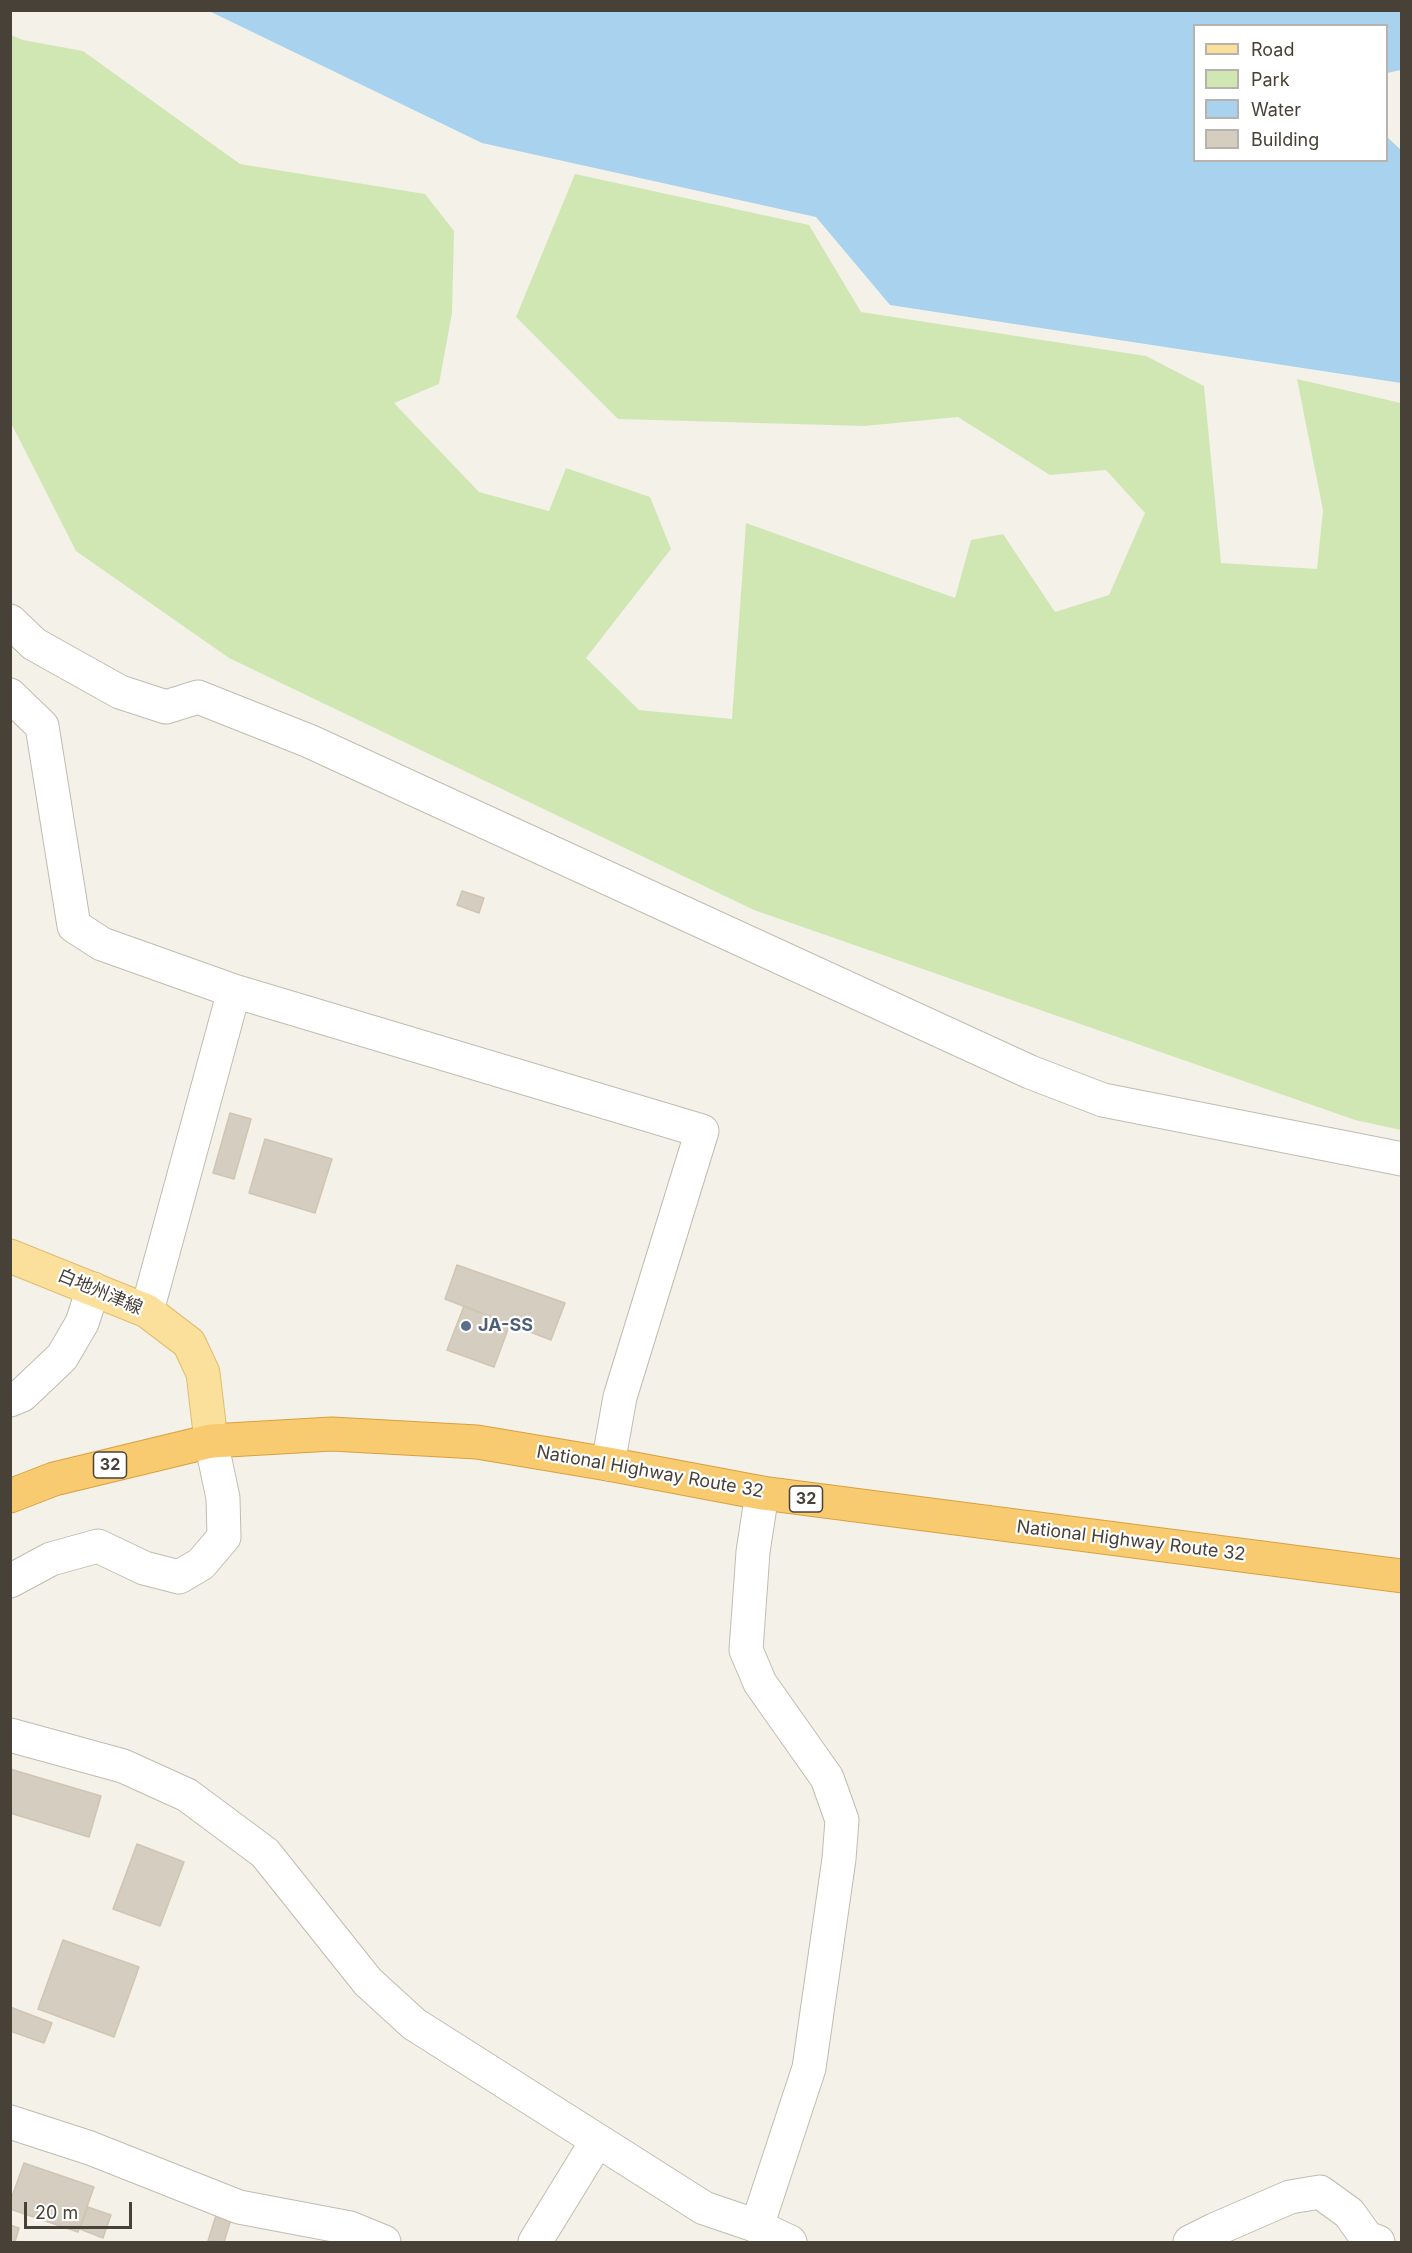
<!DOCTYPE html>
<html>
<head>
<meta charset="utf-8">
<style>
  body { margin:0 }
  #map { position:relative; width:1412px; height:2253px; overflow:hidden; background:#f4f1e9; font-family:Inter,sans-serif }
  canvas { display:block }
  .frame { position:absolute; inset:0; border:12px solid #484138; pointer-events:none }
  .legend { position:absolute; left:1193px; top:24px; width:195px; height:138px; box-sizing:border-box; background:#fff; border:2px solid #b6b3af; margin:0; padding:8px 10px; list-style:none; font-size:18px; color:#484138 }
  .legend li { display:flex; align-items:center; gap:12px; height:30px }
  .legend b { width:30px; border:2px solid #b6b3af }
  .scale { position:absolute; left:24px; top:2202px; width:108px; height:27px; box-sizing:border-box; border:3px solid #484138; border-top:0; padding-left:8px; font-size:18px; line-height:21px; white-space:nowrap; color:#484138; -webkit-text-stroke:4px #fff; paint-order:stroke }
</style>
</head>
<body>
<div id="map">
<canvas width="1412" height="2253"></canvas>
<div class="frame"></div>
<ul class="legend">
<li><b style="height:8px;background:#fbe09c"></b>Road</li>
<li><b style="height:16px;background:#d0e7b4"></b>Park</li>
<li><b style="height:16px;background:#a8d2ee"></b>Water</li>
<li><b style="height:16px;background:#d5cdbf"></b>Building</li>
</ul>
<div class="scale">20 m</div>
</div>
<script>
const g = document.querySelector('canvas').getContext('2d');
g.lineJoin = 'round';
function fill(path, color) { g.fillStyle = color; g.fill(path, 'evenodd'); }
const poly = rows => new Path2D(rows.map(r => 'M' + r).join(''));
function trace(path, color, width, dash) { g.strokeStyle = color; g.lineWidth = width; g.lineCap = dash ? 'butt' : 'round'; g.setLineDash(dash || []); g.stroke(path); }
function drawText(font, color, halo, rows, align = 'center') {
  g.font = font + ' Inter,"Noto Sans JP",sans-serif'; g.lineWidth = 4.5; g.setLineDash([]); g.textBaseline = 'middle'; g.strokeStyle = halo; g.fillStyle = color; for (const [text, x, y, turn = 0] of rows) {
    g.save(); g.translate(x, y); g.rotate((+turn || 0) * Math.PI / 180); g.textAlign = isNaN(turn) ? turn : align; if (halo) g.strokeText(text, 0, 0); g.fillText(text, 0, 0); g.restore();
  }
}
fill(poly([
  [11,35,23,40,83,51,240,164,425,194,454,231,452,313,439,384,394,403,479,492,549,511,566,468,650,497,671,549,586,658,639,710,732,719,746,523,955,598,971,540,1003,534,1055,612,1109,595,1145,513,1106,470,1050,475,958,417,864,426,618,419,516,317,575,174,809,225,861,312,1146,356,1204,386,1221,563,1317,569,1323,510,1297,379,1401,403,1401,1130,1355,1120,754,910,229,658,76,551,11,423]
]), '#d0e7b4');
fill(poly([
  [209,11,1401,11,1401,70,1387,73,1386,26,1194,26,1194,160,1386,160,1387,137,1401,150,1401,383,890,305,816,217,482,143]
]), '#a8d2ee');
const building = poly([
  [462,891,484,898,479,913,457,905,462,891],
  [230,1113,251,1119,234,1179,213,1173,230,1113],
  [265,1139,332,1159,315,1213,249,1193,265,1139],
  [457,1265,565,1303,551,1340,445,1299,457,1265],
  [464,1306,510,1324,494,1367,447,1350,464,1306],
  [10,1769,101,1796,89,1837,10,1813,10,1769],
  [137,1844,184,1862,160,1926,113,1909,137,1844],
  [63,1940,139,1967,114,2037,38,2009,63,1940],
  [10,2007,52,2023,44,2043,10,2031,10,2007],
  [24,2163,94,2187,78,2232,10,2209,10,2202,24,2163],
  [88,2207,111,2215,103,2238,80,2229,88,2207],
  [218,2209,233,2213,224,2242,208,2241,218,2209],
  [10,2225,19,2228,15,2242,10,2242,10,2225]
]);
fill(building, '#d5cdbf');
trace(building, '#d0c5b2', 1.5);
const minor = poly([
  [10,621,34,644,120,692,166,707,198,697,309,741,1030,1072,1103,1100,1402,1159],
  [10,695,42,726,74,926,102,944,234,991,147,1311],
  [234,991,702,1131,620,1397,608,1464],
  [10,1400,22,1395,62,1357,82,1323,93,1289],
  [10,1581,51,1559,98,1546,144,1568,179,1577,201,1564,224,1537,223,1498,211,1441],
  [10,1735,123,1766,187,1795,265,1853,368,1982,414,2024,704,2208,754,2225,790,2242],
  [10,2122,90,2148,239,2207,350,2228,384,2242],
  [754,2225,762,2211,809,2068,839,1859,842,1820,827,1778,760,1683,746,1650,753,1552,762,1493],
  [535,2242,597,2141],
  [1190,2242,1214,2230,1290,2197,1320,2192,1349,2213,1367,2238,1378,2242]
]);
const major = poly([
  [10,1256,147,1311,189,1343,203,1373,211,1441]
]);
const highway = poly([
  [10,1496,54,1479,211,1441,332,1434,477,1442,608,1464,762,1493,1402,1576]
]);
trace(minor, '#c2bcaf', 35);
trace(major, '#e0bd6b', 35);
trace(highway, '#d8a03f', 35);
trace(minor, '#fff', 33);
trace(major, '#fbe09c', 33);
trace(highway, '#f9cb70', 33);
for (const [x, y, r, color] of [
  [466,1326,6,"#5c6f8a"]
]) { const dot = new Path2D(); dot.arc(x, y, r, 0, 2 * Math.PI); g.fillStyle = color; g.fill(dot); trace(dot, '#fff', 2); }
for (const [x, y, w] of [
  [110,1465,33],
  [806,1499,33]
]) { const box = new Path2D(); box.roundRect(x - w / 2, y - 13, w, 26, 4.5); g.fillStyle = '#fff'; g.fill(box); trace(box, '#484138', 1.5); }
drawText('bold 16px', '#484138', null, [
  ["32",110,1465],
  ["32",806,1499]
]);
drawText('18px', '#484138', '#fff', [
  ["白地州津線",100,1292,23],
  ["National Highway Route 32",650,1472,10],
  ["National Highway Route 32",1131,1541,7]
]);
drawText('bold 18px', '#4e5e75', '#fff', [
  ["JA-SS",478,1326]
], 'left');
</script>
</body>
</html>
